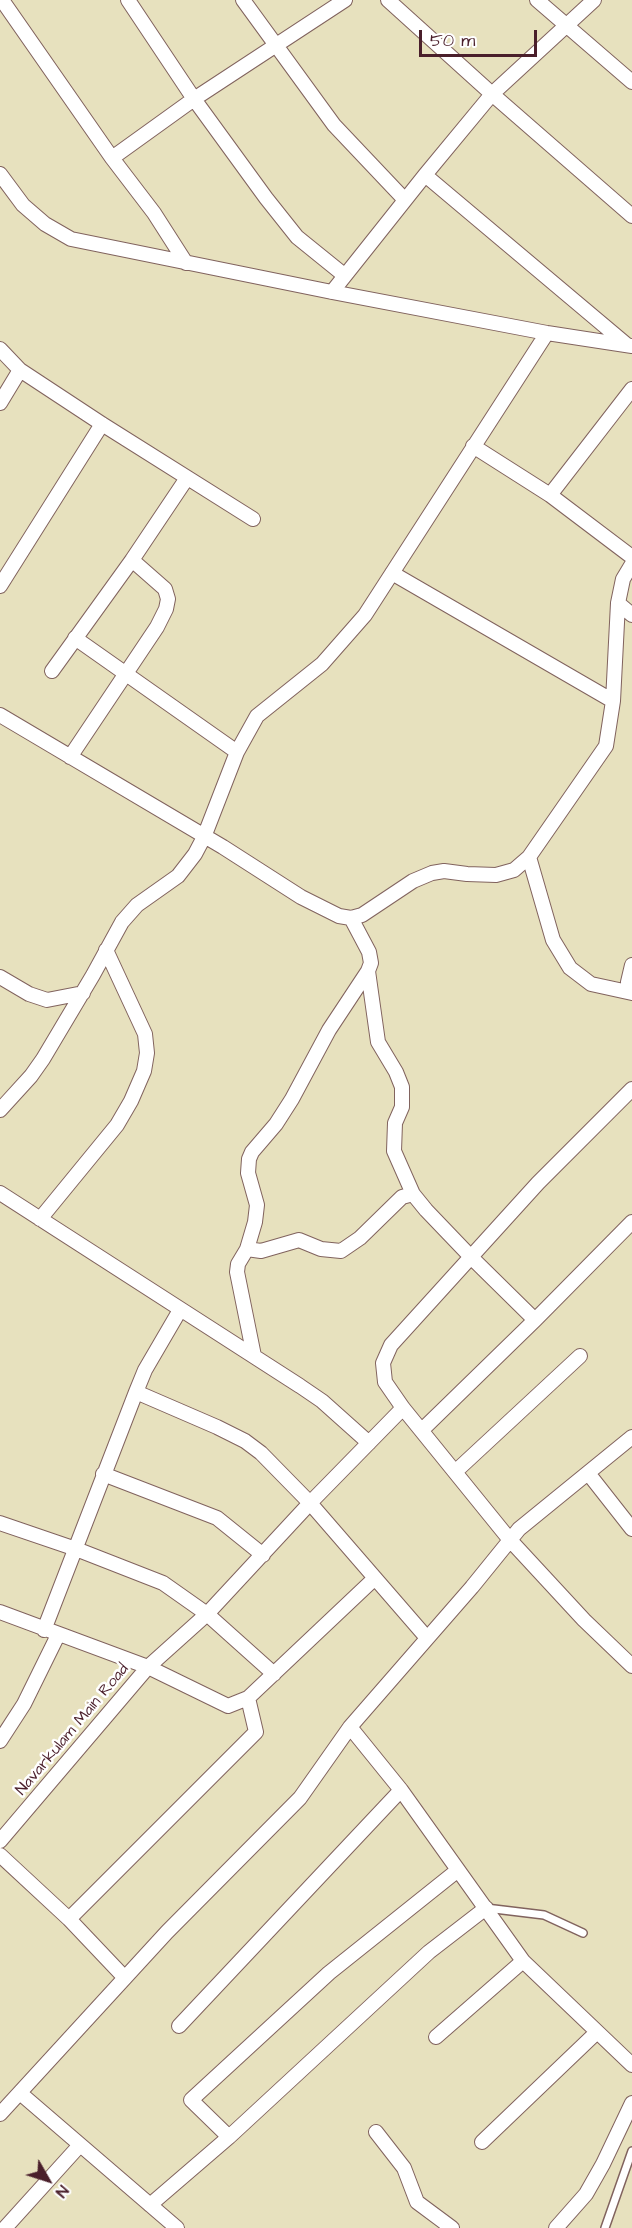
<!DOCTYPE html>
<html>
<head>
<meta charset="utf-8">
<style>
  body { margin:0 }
  #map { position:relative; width:632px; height:2228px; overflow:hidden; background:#e7e1be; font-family:"Architects Daughter",sans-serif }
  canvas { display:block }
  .north { position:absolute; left:18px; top:2150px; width:60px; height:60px; -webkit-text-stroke:4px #fff; paint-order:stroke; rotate:129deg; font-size:16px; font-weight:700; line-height:24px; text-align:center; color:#4a1f2b }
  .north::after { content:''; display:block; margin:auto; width:21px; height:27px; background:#4a1f2b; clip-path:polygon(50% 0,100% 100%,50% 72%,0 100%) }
  .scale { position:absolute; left:419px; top:30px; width:118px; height:27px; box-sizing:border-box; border:3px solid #4a1f2b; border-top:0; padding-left:8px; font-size:18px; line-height:21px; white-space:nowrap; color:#4a1f2b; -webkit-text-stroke:4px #fff; paint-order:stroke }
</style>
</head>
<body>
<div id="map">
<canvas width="632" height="2228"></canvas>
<div class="north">N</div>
<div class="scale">50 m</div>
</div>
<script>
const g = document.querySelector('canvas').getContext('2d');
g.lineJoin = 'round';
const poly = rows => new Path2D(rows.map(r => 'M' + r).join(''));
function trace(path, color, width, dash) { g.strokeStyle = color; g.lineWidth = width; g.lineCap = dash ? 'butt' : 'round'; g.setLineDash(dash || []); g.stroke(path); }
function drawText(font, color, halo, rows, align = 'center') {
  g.font = font + ' "Architects Daughter",sans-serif'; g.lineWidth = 5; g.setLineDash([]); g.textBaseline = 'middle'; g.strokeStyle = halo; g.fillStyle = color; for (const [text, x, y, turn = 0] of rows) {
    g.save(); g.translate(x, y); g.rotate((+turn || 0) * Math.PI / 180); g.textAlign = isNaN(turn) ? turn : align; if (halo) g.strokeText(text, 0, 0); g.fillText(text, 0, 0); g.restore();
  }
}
const lane = poly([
  [486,1908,544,1915,583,1933],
  [605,2228,632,2151]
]);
const street = poly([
  [2,0,112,158,154,213,186,263],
  [128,0,194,99,266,198,297,237,344,275],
  [243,0,334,125,405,200],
  [388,0,492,94,632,216],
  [537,0,632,82],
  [112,158,194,99,345,0],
  [0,174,23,205,45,224,71,239,332,292,547,333,632,346],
  [425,175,627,345],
  [332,292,425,175,492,94,594,0],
  [0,349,20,370,102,424,253,519],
  [0,403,20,370],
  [473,446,550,495,632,557],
  [550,495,632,389],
  [392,573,613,701],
  [0,586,102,424],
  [618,603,632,615],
  [75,638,237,752],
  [52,671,132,560,187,478],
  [0,715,223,847,301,897,339,916,351,918,362,915,413,881,432,873,444,871,467,874,496,875,514,870,529,857,606,746,613,701,618,603,623,579,632,564],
  [70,757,157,627,166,609,168,599,165,589,132,560],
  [529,857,553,940,570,968,591,984,632,993],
  [632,965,628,982,632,991],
  [368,971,378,1042,396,1072,402,1087,402,1107,395,1123,394,1151,413,1194,426,1210,471,1257,535,1320],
  [0,977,29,994,47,1000,83,993],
  [632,1089,538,1183,391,1345,383,1363,385,1382,403,1408,510,1540,584,1620,632,1666],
  [0,1110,31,1076,43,1059,93,975,122,922,137,905,178,876,195,854,204,837,237,752,257,716,322,664,365,615,547,333],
  [0,1193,300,1386,322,1401,369,1443],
  [40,1219,117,1125,131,1101,144,1071,147,1053,145,1034,106,950],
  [247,1249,261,1251,299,1240,321,1249,341,1251,360,1238,402,1197,413,1194],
  [254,1356,237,1272,238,1264,247,1249,255,1222,257,1205,248,1173,249,1159,252,1152,276,1124,292,1099,329,1030,368,971,371,963,369,952,351,918],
  [136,1392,217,1427,245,1441,261,1453,310,1503,427,1638],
  [422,1430,535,1320,632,1222],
  [455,1472,580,1356],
  [588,1473,632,1529],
  [103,1474,217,1518,263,1555],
  [0,1523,76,1549,163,1583,207,1614,274,1674],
  [0,1612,148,1667,228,1706,248,1698,375,1578],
  [44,1630,136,1392,145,1370,180,1310],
  [350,1727,401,1790,523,1961,632,2065],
  [0,1741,24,1704,58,1635],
  [0,1841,148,1667,207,1614,310,1503,403,1408],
  [0,1855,69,1919,125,1978],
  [69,1919,256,1732,248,1698],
  [179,2026,401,1790],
  [436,2037,523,1961],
  [20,2093,177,2228],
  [0,2114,167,1932,300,1798,350,1727,472,1587,519,1529,632,1437],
  [376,2132,404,2168,417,2202,452,2228],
  [229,2137,191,2100,329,1973,458,1870],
  [482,2142,597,2032],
  [150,2205,229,2137,429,1952,486,1908],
  [5,2228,80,2145],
  [556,2228,586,2194,603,2164,632,2103]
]);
trace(lane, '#81635e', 10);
trace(street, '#81635e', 16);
trace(lane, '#fff', 7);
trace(street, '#fff', 14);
drawText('16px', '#4a1f2b', '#fff', [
  ["Navarkulam Main Road",73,1730,-50]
]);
</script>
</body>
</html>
